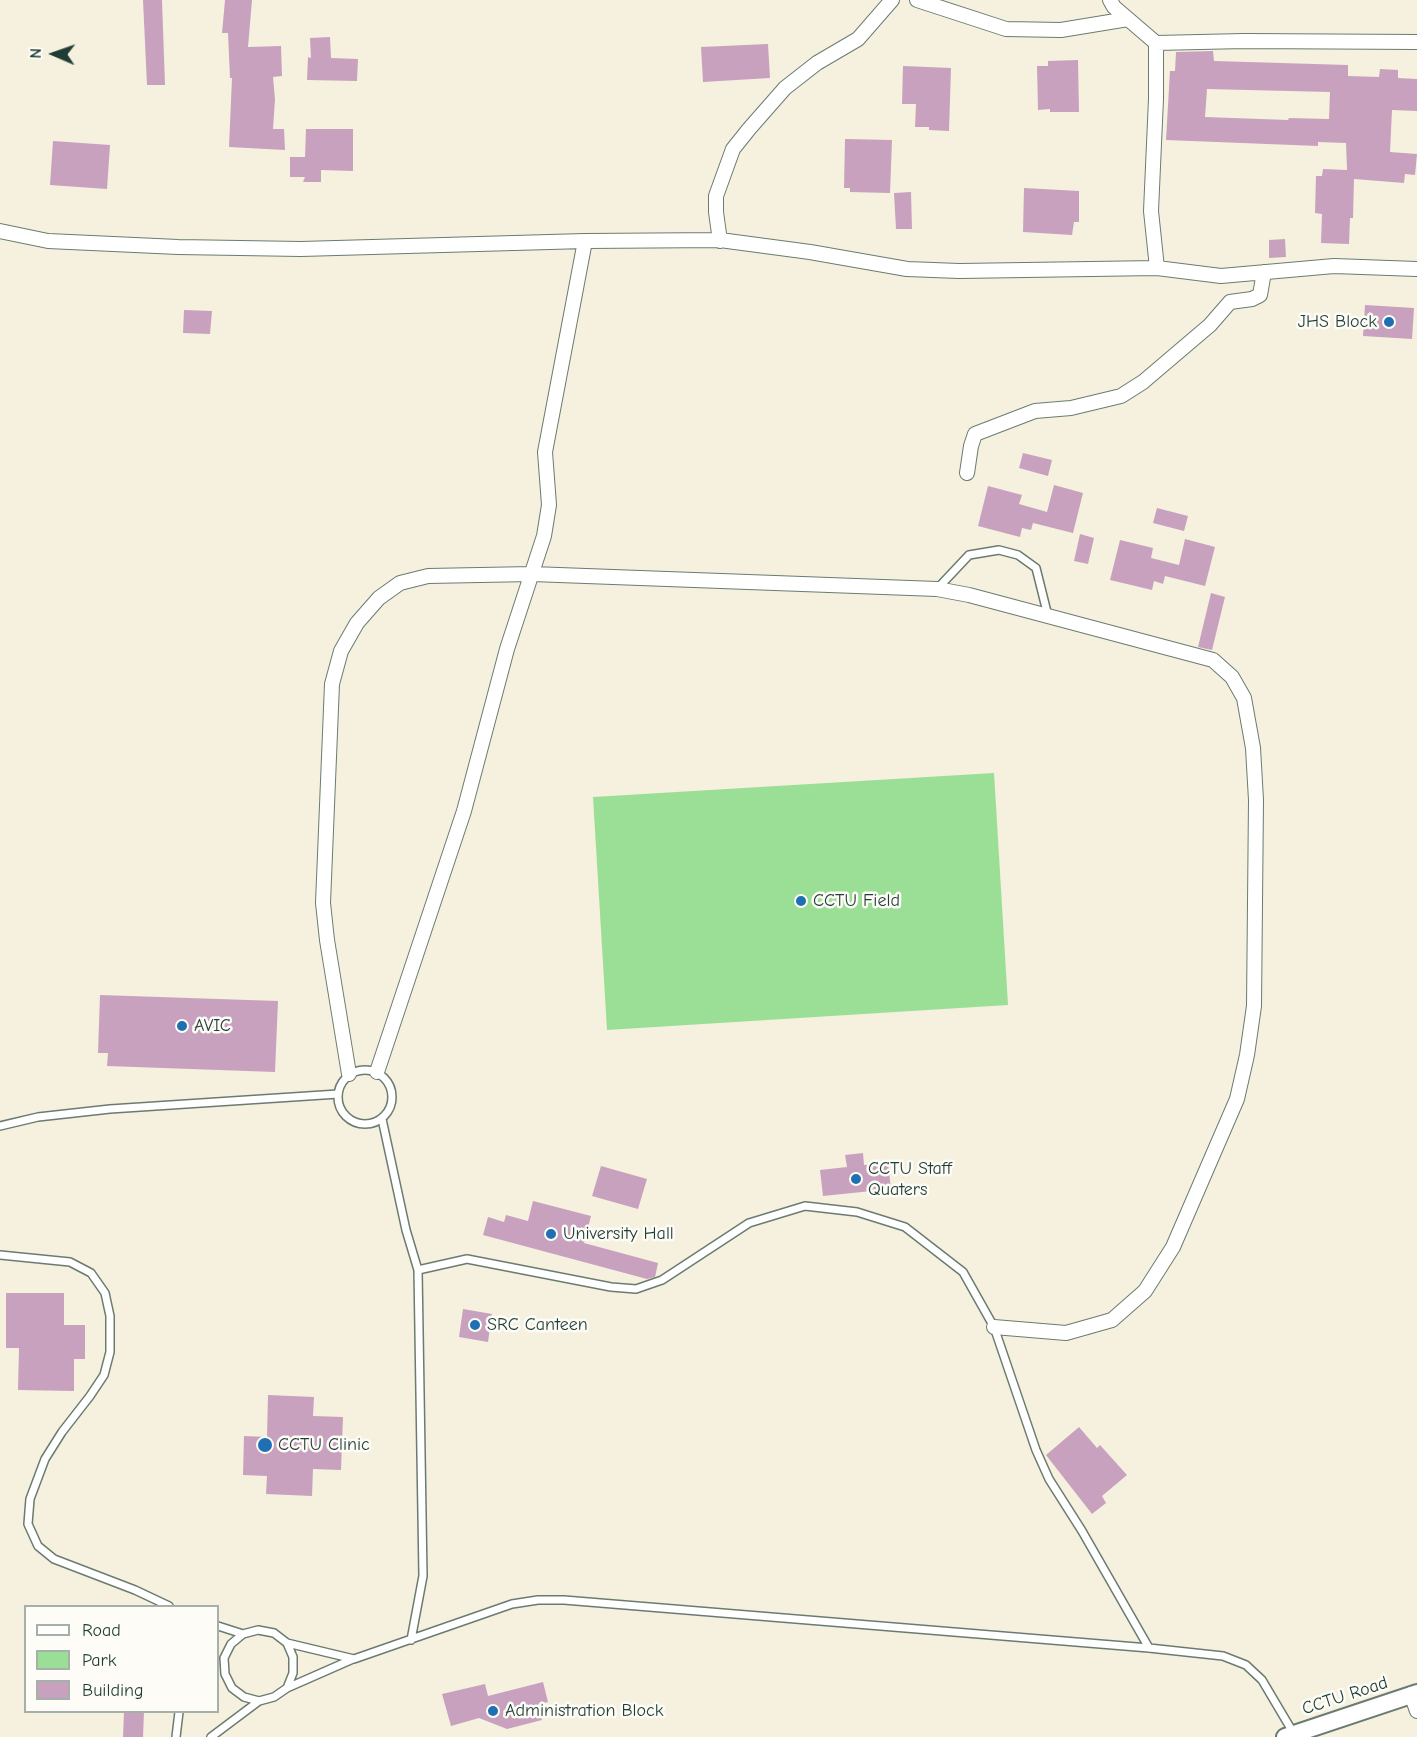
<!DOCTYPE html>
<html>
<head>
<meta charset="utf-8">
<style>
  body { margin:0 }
  #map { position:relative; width:1417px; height:1737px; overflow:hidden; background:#f6f0de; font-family:"Comic Neue",sans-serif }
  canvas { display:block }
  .legend { position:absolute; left:24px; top:1605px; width:195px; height:108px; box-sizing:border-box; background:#fdfcf7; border:2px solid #a4b0a9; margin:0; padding:8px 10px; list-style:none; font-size:18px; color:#1f3d34 }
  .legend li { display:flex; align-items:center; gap:12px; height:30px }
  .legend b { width:30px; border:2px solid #a4b0a9 }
  .north { position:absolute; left:24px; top:24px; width:60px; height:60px; -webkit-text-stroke:4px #fdfcf7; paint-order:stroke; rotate:272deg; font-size:16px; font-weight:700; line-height:24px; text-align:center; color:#1f3d34 }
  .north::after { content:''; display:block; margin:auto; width:21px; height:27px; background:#1f3d34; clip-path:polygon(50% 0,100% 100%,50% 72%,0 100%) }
</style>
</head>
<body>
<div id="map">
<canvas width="1417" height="1737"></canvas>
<ul class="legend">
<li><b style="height:8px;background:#fff"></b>Road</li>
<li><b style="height:16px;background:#9bdf96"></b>Park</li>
<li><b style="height:16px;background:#c8a1bf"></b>Building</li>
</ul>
<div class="north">N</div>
</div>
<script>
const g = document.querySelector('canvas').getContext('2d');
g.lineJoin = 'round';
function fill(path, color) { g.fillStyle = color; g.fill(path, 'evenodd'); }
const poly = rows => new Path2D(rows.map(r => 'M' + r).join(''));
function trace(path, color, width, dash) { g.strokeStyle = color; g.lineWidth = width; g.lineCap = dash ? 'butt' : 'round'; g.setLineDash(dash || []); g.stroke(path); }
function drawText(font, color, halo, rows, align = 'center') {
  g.font = font + ' "Comic Neue",sans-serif'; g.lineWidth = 5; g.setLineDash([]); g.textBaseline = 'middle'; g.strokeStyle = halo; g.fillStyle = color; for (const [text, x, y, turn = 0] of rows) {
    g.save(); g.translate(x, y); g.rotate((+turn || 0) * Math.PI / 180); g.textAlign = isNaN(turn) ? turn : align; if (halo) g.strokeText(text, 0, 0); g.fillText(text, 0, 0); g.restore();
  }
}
fill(poly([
  [994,773,1008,1005,607,1030,593,797]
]), '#9bdf96');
fill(poly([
  [143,0,162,0,165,85,147,85],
  [225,0,252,0,248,47,281,46,282,76,273,77,275,99,273,129,284,129,285,150,229,147,232,78,230,78,228,33,222,33],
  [330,37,331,58,358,59,357,81,307,80,308,57,311,58,310,38],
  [768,44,770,78,703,82,701,47],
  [1213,51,1214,61,1348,65,1348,76,1379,77,1380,69,1398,70,1398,78,1417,79,1417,111,1392,110,1390,152,1417,154,1415,175,1405,174,1404,183,1354,179,1353,218,1350,218,1349,244,1321,243,1322,214,1315,213,1316,176,1322,176,1323,169,1347,170,1346,143,1318,142,1318,146,1166,140,1170,71,1175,71,1176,52],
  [1207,89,1330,92,1329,119,1289,118,1288,120,1205,117],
  [1078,60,1079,112,1050,112,1050,109,1038,110,1037,66,1048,66,1048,61],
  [903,66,951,68,949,131,929,130,929,127,915,127,916,104,902,104],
  [306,129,353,129,353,171,321,170,321,182,303,182,305,177,290,177,290,157,305,157],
  [845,139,892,140,890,193,850,192,850,188,844,188],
  [53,141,110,145,107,189,50,185],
  [1024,188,1079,191,1079,222,1074,222,1072,235,1023,232],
  [911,192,912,229,896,229,894,193],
  [1285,239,1286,257,1269,258,1269,240],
  [1365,305,1414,308,1412,339,1363,336],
  [184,310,212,311,210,334,183,333],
  [1023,453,1052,460,1048,476,1019,468],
  [1054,485,1083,493,1073,533,1033,523,1031,530,1022,528,1020,537,978,526,988,486,1022,495,1019,504,1047,512],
  [1157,508,1188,516,1184,531,1153,523],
  [1080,534,1094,538,1088,564,1074,561],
  [1185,539,1215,547,1205,586,1165,576,1163,584,1154,581,1152,590,1110,580,1120,540,1153,548,1151,558,1179,565],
  [1211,593,1225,597,1212,650,1198,647],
  [100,995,278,1001,275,1072,107,1066,108,1053,98,1053],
  [863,1153,864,1165,888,1163,891,1189,823,1196,820,1170,847,1167,845,1155],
  [601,1166,647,1179,638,1209,592,1196],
  [533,1201,591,1216,584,1243,658,1263,655,1277,647,1279,483,1235,488,1217,504,1222,506,1215,528,1221],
  [6,1293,64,1293,64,1325,85,1325,85,1359,74,1359,74,1391,18,1390,19,1348,6,1348],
  [463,1309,492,1314,488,1342,459,1337],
  [268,1395,314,1397,313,1416,343,1417,341,1470,313,1469,312,1496,266,1494,267,1476,243,1475,244,1436,267,1437],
  [1079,1427,1097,1448,1100,1445,1127,1475,1102,1496,1106,1503,1092,1514,1046,1455],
  [543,1682,548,1702,538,1704,542,1720,507,1729,479,1718,451,1726,442,1694,485,1684,488,1696],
  [124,1712,144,1712,143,1737,123,1737]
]), '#c8a1bf');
const service = poly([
  [937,589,969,555,999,550,1018,555,1036,568,1048,616],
  '338 1097a27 27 0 1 1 54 0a27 27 0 1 1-54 0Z',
  [382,1119,406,1230,418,1270,423,1576,411,1640],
  [0,1126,38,1117,110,1109,338,1094],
  [0,1255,70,1262,91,1273,105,1293,110,1316,110,1352,104,1375,90,1396,62,1432,45,1459,30,1499,28,1524,38,1546,54,1559,135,1590,169,1606],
  [418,1270,467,1259,611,1287,636,1289,662,1280,749,1223,805,1206,857,1212,905,1227,963,1272,994,1327,1036,1450,1049,1479,1082,1531,1149,1648],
  [218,1626,243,1634],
  [287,1643,293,1657,293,1673,287,1688,274,1697,259,1701,244,1697,232,1688,225,1674,224,1658,231,1644,243,1634,258,1630,274,1633,287,1643,354,1659,512,1604,538,1600,564,1600,1149,1648,1223,1656,1246,1665,1262,1680,1294,1734],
  [287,1688,353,1659],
  [176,1737,179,1712],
  [211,1737,259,1701]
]);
const minor = poly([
  [917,0,1006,29,1061,30,1128,19],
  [1110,0,1114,7,1156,43,1156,99,1151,211,1157,268,1221,276,1334,266,1417,269],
  [1156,43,1244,41,1417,42],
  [0,231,48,241,178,247,301,249,585,241,720,240,810,252,907,269,959,271,1157,268],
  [720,241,716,212,716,196,733,149,749,129,785,88,817,63,858,39,892,0],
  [967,473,971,446,975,434,1035,411,1071,408,1121,396,1143,382,1210,325,1230,302,1252,299,1260,295,1264,272],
  [377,1072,464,811,507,649,544,536,549,505,545,452,585,241],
  [349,1074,327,940,323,903,332,684,341,651,357,623,379,598,400,583,428,576,532,574,937,589,969,595,1213,660,1232,677,1244,698,1253,748,1256,800,1254,1006,1247,1055,1237,1099,1173,1247,1145,1291,1112,1320,1066,1333,994,1327],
  [1411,1694,1417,1711]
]);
const tertiary = poly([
  [1285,1737,1417,1693]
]);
trace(service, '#6a7c70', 10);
trace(minor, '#6a7c70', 16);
trace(tertiary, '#6a7c70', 20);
trace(service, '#fff', 7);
trace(minor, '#fff', 14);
trace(tertiary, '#fff', 16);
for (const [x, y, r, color] of [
  [1389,322,6,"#1f6fb2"],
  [801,901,6,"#1f6fb2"],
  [182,1026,6,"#1f6fb2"],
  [856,1179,6,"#1f6fb2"],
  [551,1234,6,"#1f6fb2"],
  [475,1325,6,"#1f6fb2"],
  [265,1445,8,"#1f6fb2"],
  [493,1711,6,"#1f6fb2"]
]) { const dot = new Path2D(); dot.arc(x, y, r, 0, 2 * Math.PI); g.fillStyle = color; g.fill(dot); trace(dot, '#fdfcf7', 2); }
drawText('18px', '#1f3d34', '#fdfcf7', [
  ["JHS Block",1377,322,"right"],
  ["CCTU Field",813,901],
  ["AVIC",194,1026],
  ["CCTU Staff",868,1169],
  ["Quaters",868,1190],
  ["University Hall",563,1234],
  ["SRC Canteen",487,1325],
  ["CCTU Clinic",278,1445],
  ["Administration Block",505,1711]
], 'left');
drawText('18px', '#1f3d34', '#fdfcf7', [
  ["CCTU Road",1345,1696,-18]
]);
</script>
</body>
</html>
